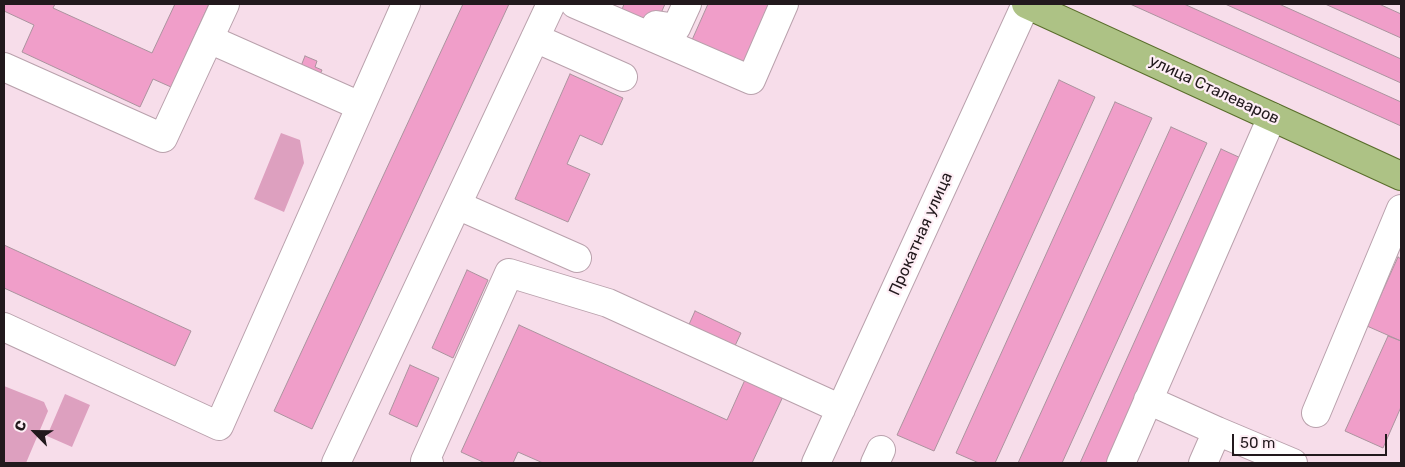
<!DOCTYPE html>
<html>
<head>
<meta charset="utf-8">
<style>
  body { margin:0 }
  #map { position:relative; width:1405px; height:467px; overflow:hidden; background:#f7ddea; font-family:Rubik,sans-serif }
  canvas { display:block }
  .frame { position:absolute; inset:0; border:5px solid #22191d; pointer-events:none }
  .north { position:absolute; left:10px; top:407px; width:50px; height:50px; -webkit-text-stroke:4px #feeef5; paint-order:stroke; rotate:293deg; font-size:14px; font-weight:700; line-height:20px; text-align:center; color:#22191d }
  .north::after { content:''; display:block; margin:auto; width:18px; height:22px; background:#22191d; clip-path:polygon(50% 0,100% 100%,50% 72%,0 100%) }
  .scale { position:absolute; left:1232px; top:434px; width:155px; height:22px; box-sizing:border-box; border:2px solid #22191d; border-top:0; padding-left:6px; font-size:15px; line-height:18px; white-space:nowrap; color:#22191d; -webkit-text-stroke:4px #feeef5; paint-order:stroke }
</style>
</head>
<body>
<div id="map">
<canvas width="1405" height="467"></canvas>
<div class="frame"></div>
<div class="north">С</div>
<div class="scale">50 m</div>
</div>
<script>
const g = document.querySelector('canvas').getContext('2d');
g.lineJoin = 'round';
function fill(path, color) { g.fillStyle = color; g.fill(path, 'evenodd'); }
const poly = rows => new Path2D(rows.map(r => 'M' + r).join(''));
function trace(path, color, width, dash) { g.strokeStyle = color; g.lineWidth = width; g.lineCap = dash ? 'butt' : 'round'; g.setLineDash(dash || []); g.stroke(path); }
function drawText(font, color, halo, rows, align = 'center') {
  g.font = font + ' Rubik,sans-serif'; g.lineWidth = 4.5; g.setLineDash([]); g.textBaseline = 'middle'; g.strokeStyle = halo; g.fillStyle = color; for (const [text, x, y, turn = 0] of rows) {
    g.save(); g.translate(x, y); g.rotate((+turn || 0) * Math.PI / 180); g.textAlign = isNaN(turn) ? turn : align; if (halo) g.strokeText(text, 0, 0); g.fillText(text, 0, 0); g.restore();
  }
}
fill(poly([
  [281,133,300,140,304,163,284,212,254,199],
  [4,386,44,402,48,411,26,463,4,463],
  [65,394,90,405,72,447,47,436]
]), '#dda0bf');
const building = poly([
  [4,4,55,4,53,8,152,53,175,4,209,4,171,87,153,79,140,107,22,52,34,25,4,11,4,4],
  [463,4,509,4,312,429,274,411,463,4],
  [624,4,665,4,652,34,619,18,624,4],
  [708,4,778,4,753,68,692,40,708,4],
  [1130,4,1184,4,1401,102,1401,126,1130,4],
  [1225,4,1279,4,1401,59,1401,83,1225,4],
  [1325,4,1379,4,1401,14,1401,38,1325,4],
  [305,56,317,61,315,67,322,70,318,79,299,71,305,56],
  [570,74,623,98,602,145,580,135,567,164,590,174,568,222,515,199,570,74],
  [1059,80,1095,97,934,451,897,435,1059,80],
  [1115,102,1152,118,995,463,979,463,956,453,1115,102],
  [1171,127,1207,143,1062,463,1018,463,1171,127],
  [1221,149,1243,159,1107,463,1080,463,1221,149],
  [4,245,191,331,175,366,4,288,4,245],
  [1398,257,1401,259,1401,341,1367,326,1398,257],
  [467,270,488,280,453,358,432,348,467,270],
  [695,311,741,333,733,350,687,329,695,311],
  [519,325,727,420,748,373,786,390,752,463,543,463,518,452,513,463,485,463,461,452,519,325],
  [1388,336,1401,341,1401,407,1383,448,1345,431,1388,336],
  [410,365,439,378,417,427,389,414,410,365]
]);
fill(building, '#f09ec9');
trace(building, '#ab939e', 1);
const minor = poly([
  [575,4,751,80,784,4],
  [656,25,676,28,687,4],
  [535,38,623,77],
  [209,39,360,106],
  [4,67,163,138,225,4],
  [457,205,577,258],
  [4,327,219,426,406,4],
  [1148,400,1217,431,1203,463],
  [1316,413,1401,209],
  [1217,431,1293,463],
  [336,463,551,4],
  [429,463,425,461,509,273,608,303,841,409],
  [816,463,1026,4],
  [875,463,881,450],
  [1121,463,1272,117]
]);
const major = poly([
  [1026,4,1401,176]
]);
trace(minor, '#b9a1ac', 30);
trace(major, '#596d2b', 30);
trace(minor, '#fff', 28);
trace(major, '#adc285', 28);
drawText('16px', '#22191d', '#feeef5', [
  ["улица Сталеваров",1214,90,25],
  ["Прокатная улица",921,234,-66]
]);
</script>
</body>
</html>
